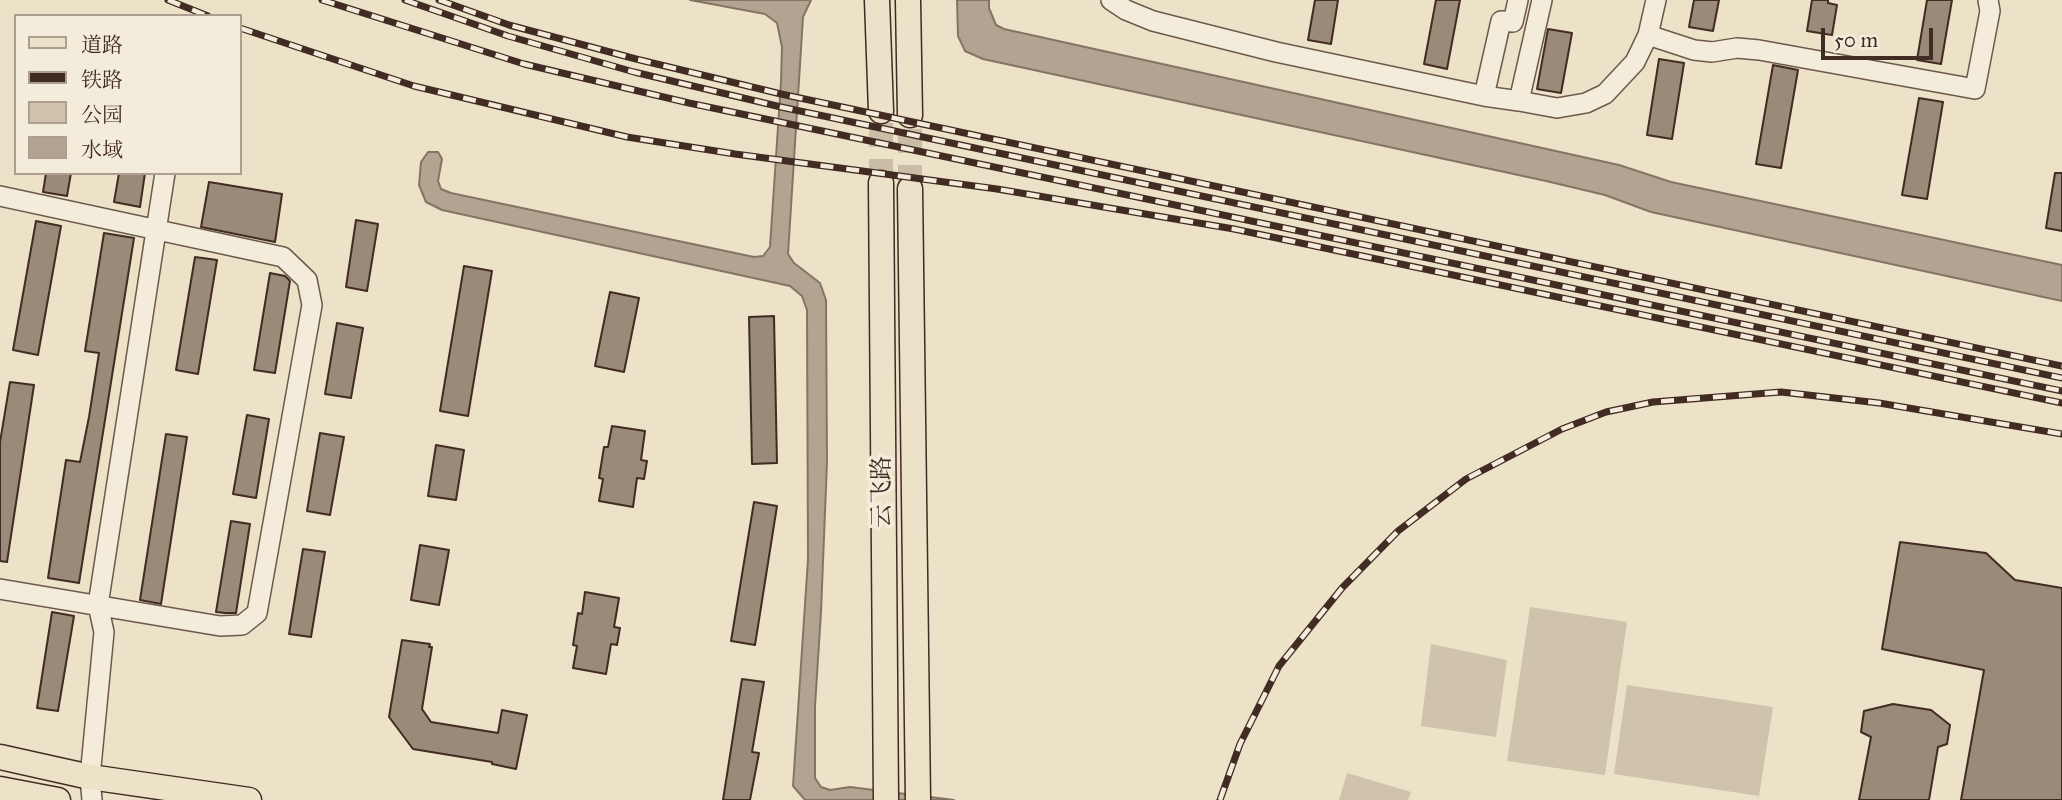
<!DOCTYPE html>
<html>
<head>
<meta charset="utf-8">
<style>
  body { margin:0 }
  #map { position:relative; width:2062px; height:800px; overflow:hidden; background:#ece2c8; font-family:"IM FELL Great Primer","Noto Serif SC",serif }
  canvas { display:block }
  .legend { position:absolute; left:14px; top:14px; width:228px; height:161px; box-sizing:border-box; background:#f3ecdb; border:2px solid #ac9f91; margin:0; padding:9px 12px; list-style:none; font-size:21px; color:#422b22 }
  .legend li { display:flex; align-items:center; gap:14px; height:35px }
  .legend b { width:35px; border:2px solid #ac9f91 }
  .scale { position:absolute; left:1821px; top:28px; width:112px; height:32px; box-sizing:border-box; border:4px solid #422b22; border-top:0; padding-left:9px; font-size:21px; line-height:24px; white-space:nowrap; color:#422b22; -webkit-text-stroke:5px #f3ecdb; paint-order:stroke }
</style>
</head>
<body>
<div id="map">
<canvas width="2062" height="800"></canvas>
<ul class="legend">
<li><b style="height:9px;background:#ece2c8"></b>道路</li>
<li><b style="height:9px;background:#422b22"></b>铁路</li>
<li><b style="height:19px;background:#cfc3ac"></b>公园</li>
<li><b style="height:19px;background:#b2a490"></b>水域</li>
</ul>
<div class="scale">50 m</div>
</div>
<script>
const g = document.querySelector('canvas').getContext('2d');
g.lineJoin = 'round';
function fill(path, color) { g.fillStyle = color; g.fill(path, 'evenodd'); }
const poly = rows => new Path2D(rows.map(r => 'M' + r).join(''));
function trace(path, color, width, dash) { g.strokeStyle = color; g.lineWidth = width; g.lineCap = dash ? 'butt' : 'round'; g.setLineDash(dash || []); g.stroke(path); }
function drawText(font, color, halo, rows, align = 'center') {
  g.font = font + ' "IM FELL Great Primer","Noto Serif SC",serif'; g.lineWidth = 7; g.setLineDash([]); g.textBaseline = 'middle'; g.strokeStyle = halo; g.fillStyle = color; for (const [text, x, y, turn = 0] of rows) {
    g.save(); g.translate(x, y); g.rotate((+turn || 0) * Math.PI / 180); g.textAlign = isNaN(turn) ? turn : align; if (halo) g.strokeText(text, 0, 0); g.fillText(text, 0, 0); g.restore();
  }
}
fill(poly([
  [1530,607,1627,622,1605,775,1507,761],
  [1431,644,1507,660,1496,737,1421,726],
  [1627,685,1773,707,1759,796,1614,774],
  [1347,773,1411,792,1408,800,1339,800]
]), '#cfc3ac');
const water = poly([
  [690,0,811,0,803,17,788,254,794,263,820,283,826,300,827,462,821,612,815,706,815,778,821,787,830,790,850,787,954,800,805,800,793,786,808,559,807,310,802,296,790,286,442,210,426,202,419,185,421,162,428,152,438,152,442,159,438,181,441,189,451,193,754,257,763,256,770,247,781,82,782,47,777,23,765,14,690,0],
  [957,0,989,0,989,8,996,25,1004,29,1619,165,1671,182,2062,265,2062,301,1651,212,1605,195,1546,181,983,59,965,51,958,36,957,0]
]);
fill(water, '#b2a490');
trace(water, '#857464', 2);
const building = poly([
  [1315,0,1338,0,1331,44,1308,40,1315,0],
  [1436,0,1460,0,1447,69,1424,64,1436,0],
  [1694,0,1719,0,1713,31,1689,27,1694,0],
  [1812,0,1828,0,1828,3,1837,5,1832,35,1807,31,1812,0],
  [1927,0,1952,0,1941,64,1917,60,1927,0],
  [1548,29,1572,33,1561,93,1537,89,1548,29],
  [1659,59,1684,63,1672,139,1647,135,1659,59],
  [1773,65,1798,70,1781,168,1756,164,1773,65],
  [1919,98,1943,102,1927,199,1902,195,1919,98],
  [46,173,71,173,67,196,43,192,46,173],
  [119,173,145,173,140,207,114,202,119,173],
  [2055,173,2062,173,2062,231,2046,228,2055,173],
  [209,182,282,194,275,242,201,227,209,182],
  [356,220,378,224,367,291,346,287,356,220],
  [36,221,61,226,38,355,13,350,36,221],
  [104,233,134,238,79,583,48,578,66,460,80,462,89,417,99,353,85,351,104,233],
  [195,257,217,260,198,374,176,370,195,257],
  [464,266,492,271,468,416,440,411,464,266],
  [270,273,285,276,290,281,275,373,254,370,270,273],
  [610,292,639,298,624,372,595,366,610,292],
  [774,316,777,463,752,464,749,317,774,316],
  [337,323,363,328,351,398,325,394,337,323],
  [10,382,34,385,7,562,0,561,0,442,10,382],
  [247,415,269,419,256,498,233,494,247,415],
  [612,426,645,431,641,460,647,461,644,479,637,478,633,507,599,501,603,479,599,478,604,447,608,447,612,426],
  [320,433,344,437,330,515,307,511,320,433],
  [166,434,187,437,161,604,140,600,166,434],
  [436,445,464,450,456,500,428,496,436,445],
  [754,502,777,506,755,645,731,641,754,502],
  [231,521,250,524,236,613,225,613,216,612,231,521],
  [1900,542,1986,553,2015,580,2062,588,2062,800,1961,800,1984,670,1882,649,1900,542],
  [420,545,449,550,439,605,411,600,420,545],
  [303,549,325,552,311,637,289,634,303,549],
  [585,592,619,598,614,627,620,628,617,645,611,644,606,674,573,668,577,646,573,645,578,613,582,614,585,592],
  [52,612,74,616,58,711,37,708,52,612],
  [402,640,430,644,429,647,432,647,422,709,431,722,498,733,502,710,527,715,516,769,492,764,492,762,413,749,389,717,402,640],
  [742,679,764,682,752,752,759,753,750,800,723,800,742,679],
  [1893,704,1931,710,1950,725,1947,744,1938,747,1929,800,1859,800,1871,737,1861,732,1864,711,1893,704]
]);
fill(building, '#9a8a78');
trace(building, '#422b22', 2);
trace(poly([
  [881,183,881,111],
  [910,189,910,115]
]), '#cabda7', 24, [24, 12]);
const minor = poly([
  [1111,0,1126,10,1153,21,1276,52,1484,96],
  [1518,0,1513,22,1501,21,1484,96,1519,101,1542,0],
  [1648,35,1694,50,1712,52,1737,48,1759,50,1975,89,1990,11,1988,0],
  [1519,101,1557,108,1586,103,1605,94,1635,62,1648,35,1656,0],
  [0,196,283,257,307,280,312,305,257,613,242,625,220,626,0,589],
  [92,800,90,777,104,632,98,605,165,173]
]);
const major = poly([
  [877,0,881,111],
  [908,0,910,115],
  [881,183,886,800],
  [910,189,918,800],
  [0,757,90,777,249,800],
  [0,789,58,800]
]);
trace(minor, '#6c594c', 22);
trace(major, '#422b22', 27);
trace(minor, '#f3ecdb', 19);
trace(major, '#ece2c8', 24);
const rail = poly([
  [168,0,208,16],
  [322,0,524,64,689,103,2062,391],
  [405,0,508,36,634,72,781,107,2062,378],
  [439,0,509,25,636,59,781,94,2062,366],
  [240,28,414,86,627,137,735,154,997,189,1234,229,2062,403],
  [1220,800,1240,744,1279,666,1342,588,1398,531,1466,479,1562,429,1606,412,1653,402,1781,392,1879,403,2062,434]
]);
trace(rail, '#422b22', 7);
trace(rail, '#f3ecdb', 4.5, [13]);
drawText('24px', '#422b22', '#f3ecdb', [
  ["云飞路",883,492,-90]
]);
</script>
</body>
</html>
